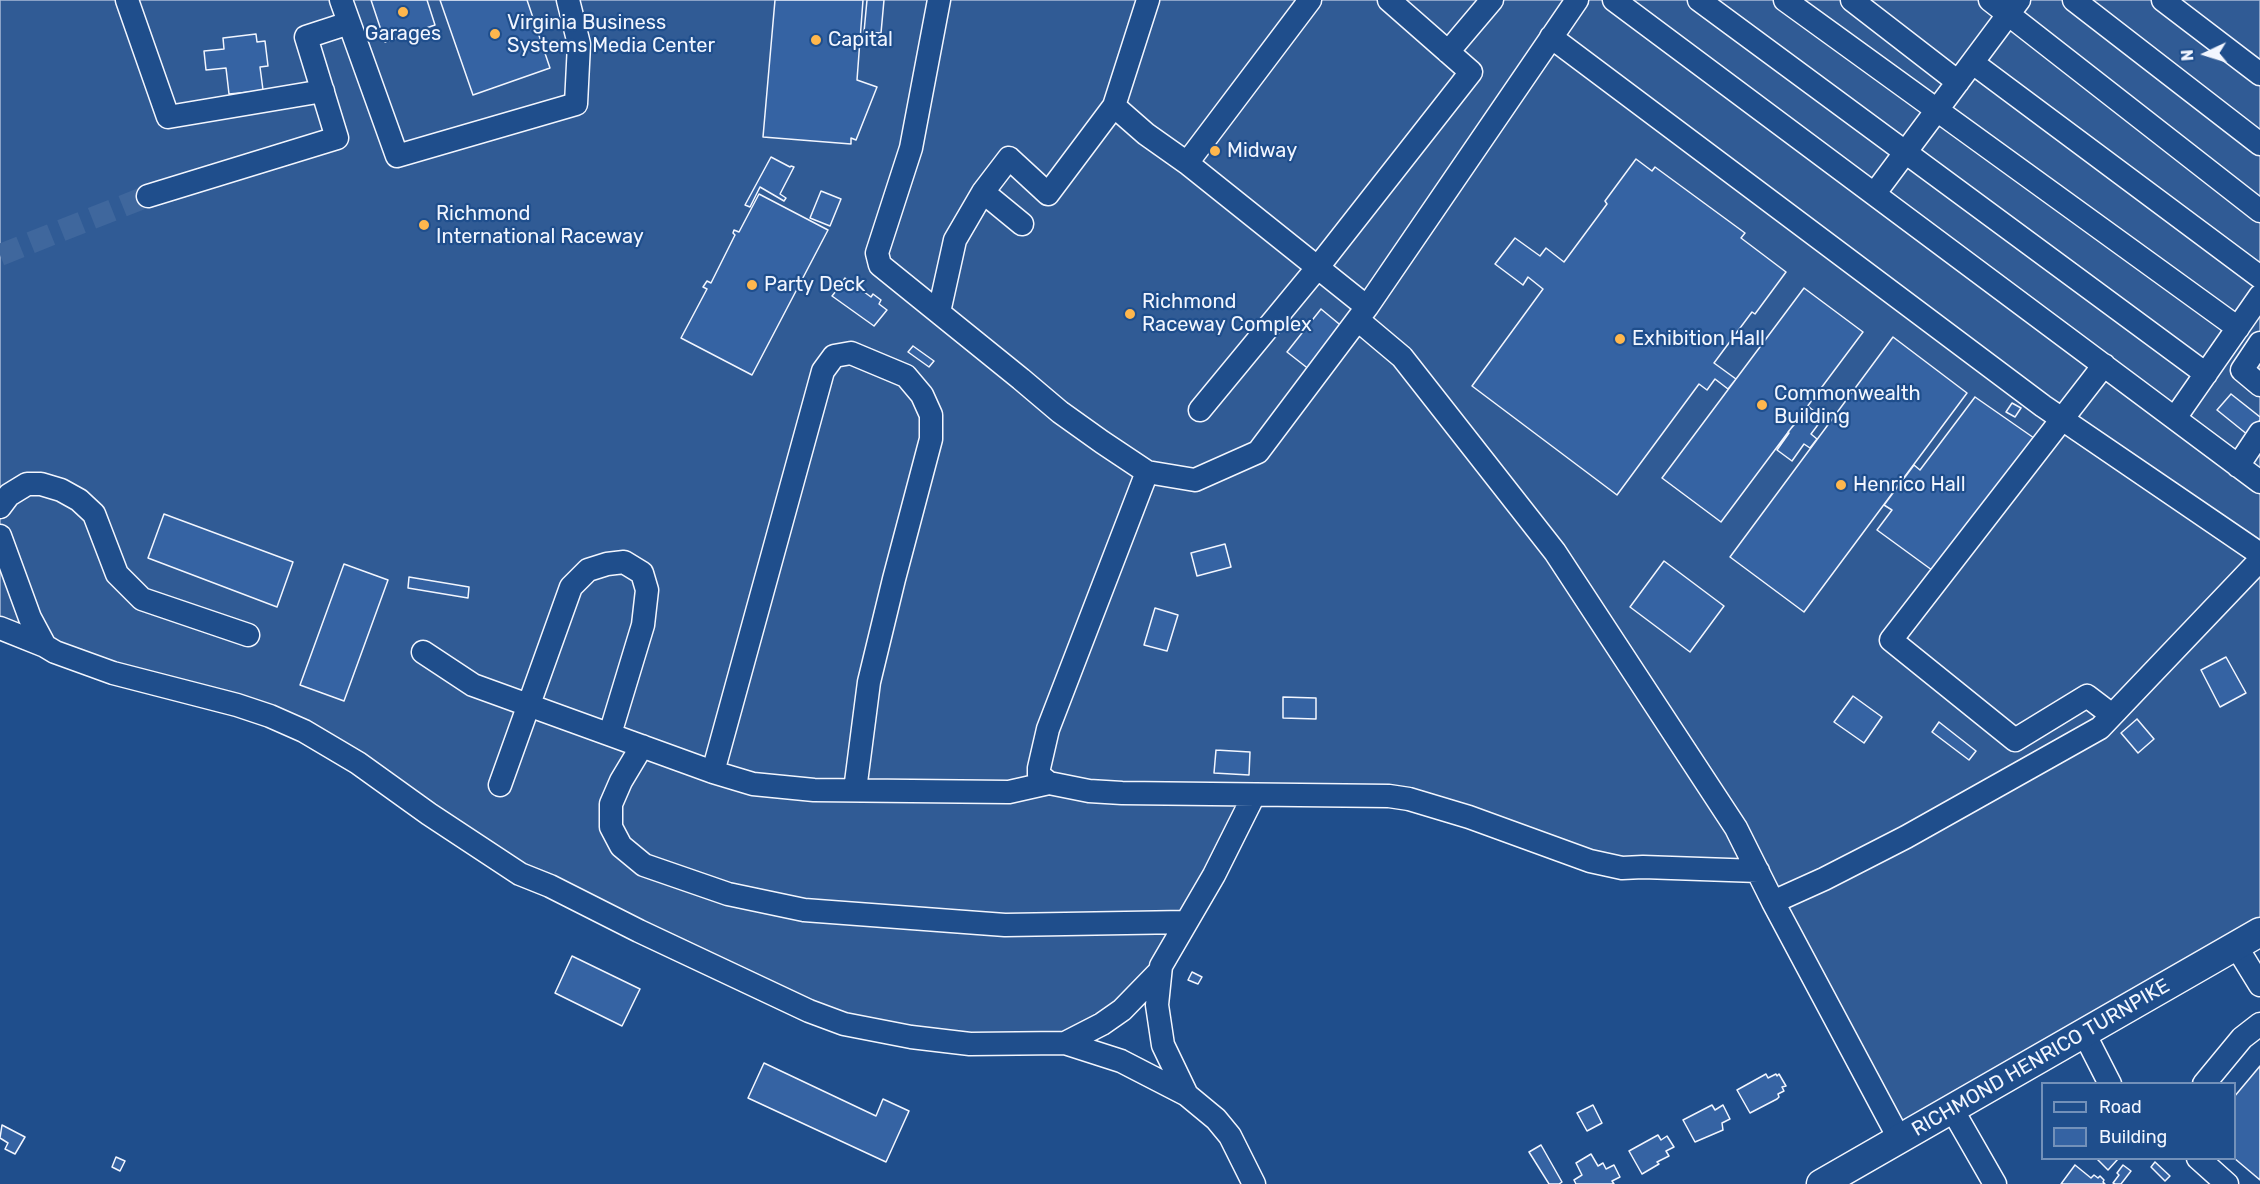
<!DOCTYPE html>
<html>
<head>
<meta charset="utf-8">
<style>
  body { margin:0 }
  #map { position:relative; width:2260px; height:1184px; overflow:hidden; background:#1f4e8c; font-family:Rubik,sans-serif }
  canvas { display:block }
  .legend { position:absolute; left:2041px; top:1082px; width:195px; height:78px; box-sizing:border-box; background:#1f4e8c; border:2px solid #7391ba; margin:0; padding:8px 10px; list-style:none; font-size:18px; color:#f2f6ff }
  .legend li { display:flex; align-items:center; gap:12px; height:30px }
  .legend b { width:30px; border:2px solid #7391ba }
  .north { position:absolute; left:2176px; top:24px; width:60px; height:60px; -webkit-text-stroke:4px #1f4e8c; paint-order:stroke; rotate:266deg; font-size:16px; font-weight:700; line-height:24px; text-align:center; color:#f2f6ff }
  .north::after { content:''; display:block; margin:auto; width:21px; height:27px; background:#f2f6ff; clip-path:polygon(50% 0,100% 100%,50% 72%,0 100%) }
</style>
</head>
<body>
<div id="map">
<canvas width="2260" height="1184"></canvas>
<ul class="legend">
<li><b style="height:8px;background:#1f4e8c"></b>Road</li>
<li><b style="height:16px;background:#3563a3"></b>Building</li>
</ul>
<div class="north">N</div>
</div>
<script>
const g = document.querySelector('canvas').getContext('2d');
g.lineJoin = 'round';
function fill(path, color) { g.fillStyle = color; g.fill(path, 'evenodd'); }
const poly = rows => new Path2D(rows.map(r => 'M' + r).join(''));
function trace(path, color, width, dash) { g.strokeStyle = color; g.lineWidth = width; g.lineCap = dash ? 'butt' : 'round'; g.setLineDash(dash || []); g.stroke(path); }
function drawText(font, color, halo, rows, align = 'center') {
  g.font = font + ' Rubik,sans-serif'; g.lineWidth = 4.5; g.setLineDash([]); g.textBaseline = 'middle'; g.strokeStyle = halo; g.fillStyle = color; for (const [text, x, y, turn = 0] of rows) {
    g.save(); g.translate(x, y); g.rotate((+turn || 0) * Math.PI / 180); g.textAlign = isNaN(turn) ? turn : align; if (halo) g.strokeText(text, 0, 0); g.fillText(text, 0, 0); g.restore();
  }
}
const built = poly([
  [0,0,2260,0,2260,932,1900,1140,1758,871,1643,867,1409,799,1254,795,1161,966,1065,1043,844,1024,550,886,370,765,0,627,0,0]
]);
fill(built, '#305b95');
trace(built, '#a8bbd7', 1.5);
const building = poly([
  [371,0,427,0,435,25,385,42,371,0],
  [440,0,527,0,550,68,473,95,440,0],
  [775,0,863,0,857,80,877,87,856,140,851,138,851,144,763,137,775,0],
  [867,0,884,0,881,33,864,32,867,0],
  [256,34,257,42,265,41,268,66,260,67,263,90,255,91,255,95,250,96,250,92,229,94,226,68,206,70,204,51,224,49,223,38,256,34],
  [771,157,790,167,791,166,794,167,780,194,786,198,784,201,760,187,750,207,745,205,771,157],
  [1636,159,1652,171,1655,167,1745,233,1741,238,1786,272,1755,314,1752,312,1714,363,1736,379,1728,389,1715,379,1707,390,1699,384,1617,495,1472,386,1543,289,1528,277,1523,285,1495,264,1515,238,1540,256,1546,248,1564,262,1607,204,1605,201,1636,159],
  [821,191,841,199,830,226,810,218,821,191],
  [759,194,828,230,752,375,681,338,707,289,703,287,707,281,711,283,735,235,733,233,734,230,739,232,759,194],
  [845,278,871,297,873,294,881,300,879,304,887,310,874,326,832,296,836,291,833,288,837,283,840,285,845,278],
  [1804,288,1863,332,1721,522,1662,478,1804,288],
  [1321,309,1344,328,1310,370,1287,352,1321,309],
  [1893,337,1967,393,1804,612,1730,557,1893,337],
  [913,346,934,361,929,367,908,352,913,346],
  [2231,394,2260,417,2260,420,2248,435,2217,410,2231,394],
  [1975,397,2034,438,1936,573,1877,530,1892,510,1884,505,1914,465,1920,470,1975,397],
  [2012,403,2021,408,2015,417,2006,412,2012,403],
  [1809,407,1823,418,1811,434,1817,439,1810,448,1804,444,1792,461,1777,450,1789,433,1788,432,1809,407],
  [164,514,293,562,277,607,148,558,164,514],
  [1225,544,1231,567,1197,576,1191,553,1225,544],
  [1664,561,1724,606,1690,652,1630,607,1664,561],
  [344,564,388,580,344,701,300,685,344,564],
  [409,577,469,587,468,598,408,588,409,577],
  [1155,608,1178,615,1167,651,1144,645,1155,608],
  [2226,657,2246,693,2220,707,2201,670,2226,657],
  [1853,696,1882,717,1864,743,1834,722,1853,696],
  [1283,697,1316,698,1316,719,1283,718,1283,697],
  [2137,719,2154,739,2138,753,2121,733,2137,719],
  [1939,722,1976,751,1969,760,1932,732,1939,722],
  [1216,750,1250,752,1249,775,1214,773,1216,750],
  [572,956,640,989,622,1026,555,993,572,956],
  [1192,972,1202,977,1198,984,1188,980,1192,972],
  [764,1063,876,1116,883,1099,909,1111,886,1162,748,1098,764,1063],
  [2260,1066,2260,1180,2234,1158,2234,1097,2260,1066],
  [1766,1074,1768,1078,1776,1074,1777,1076,1779,1074,1786,1086,1782,1087,1784,1091,1778,1094,1779,1097,1777,1099,1750,1113,1737,1090,1766,1074],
  [1593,1105,1602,1123,1587,1131,1577,1113,1593,1105],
  [1712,1105,1715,1110,1723,1105,1730,1119,1722,1123,1723,1130,1695,1142,1683,1120,1712,1105],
  [2,1125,25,1137,15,1154,5,1149,8,1143,0,1138,2,1125],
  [1658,1135,1661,1140,1667,1136,1674,1147,1666,1151,1669,1156,1657,1162,1659,1164,1642,1174,1629,1151,1658,1135],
  [1541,1145,1562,1182,1559,1184,1549,1184,1529,1152,1541,1145],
  [1591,1154,1598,1166,1603,1163,1606,1169,1614,1165,1620,1177,1612,1181,1614,1184,1576,1184,1574,1180,1582,1175,1576,1163,1591,1154],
  [116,1157,125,1161,120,1171,112,1167,116,1157],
  [2096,1158,2117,1158,2118,1159,2108,1170,2096,1158],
  [2155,1162,2170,1176,2165,1181,2151,1167,2155,1162],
  [2075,1165,2091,1178,2094,1175,2098,1178,2100,1176,2104,1180,2103,1182,2105,1184,2061,1184,2075,1165],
  [2123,1165,2131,1171,2121,1184,2115,1184,2113,1183,2119,1175,2117,1173,2123,1165]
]);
fill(building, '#3563a3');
trace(building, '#f2f6ff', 1.5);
trace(poly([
  [0,255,148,196]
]), '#3f679d', 22, [22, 11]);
const minor = poly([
  [127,0,168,117,323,91],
  [341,0,397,156,576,104,579,44,568,0],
  [939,0,911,148,877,253,880,265,1021,379,1060,412,1102,442,1147,472,1195,480,1258,452,1367,307,1577,0],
  [1614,0,2260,482],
  [1699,0,2206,374],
  [1785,0,2238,328],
  [1852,0,1958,82],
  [1990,0,2260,211],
  [2074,0,2260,144],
  [2163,0,2260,74],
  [1551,37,2043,406,2260,554],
  [1448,52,1492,0],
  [1973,63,2260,277],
  [1114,106,1148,0],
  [1187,163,1367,307],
  [983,192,1022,224],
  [1875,193,2019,0],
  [148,196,337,138,306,37,349,23],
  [939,312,955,240,983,192,1009,158,1048,194,1114,106,1146,134,1187,163,1310,0],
  [1358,320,1402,357,1555,552,1736,828,1773,902,1900,1140],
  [2260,343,2242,370,2260,385],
  [2104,365,1891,640,2015,740,2087,696,2112,715],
  [1200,410,1318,267,1471,72,1389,0],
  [2175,418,2260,296],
  [2238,466,2260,433],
  [1147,472,1048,729,1039,768,1039,775,1049,783,1089,791,1122,793,1389,796,1409,799,1469,817,1590,861,1622,868,1643,867,1758,871],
  [0,507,9,495,27,484,41,484,61,490,79,500,94,514,117,574,142,599,248,635],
  [0,536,30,618,45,646,55,652,113,673,237,705,270,716,304,731,358,763,429,814,520,874,550,886,639,931,809,1011,844,1024,911,1037,970,1044,1065,1043,1121,1061,1187,1095],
  [0,628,45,646],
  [423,652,473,685,713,772,753,784,814,790,1009,792,1049,783],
  [642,746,621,781,611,804,611,827,621,846,644,865,728,894,804,910,1005,925,1186,922],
  [713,772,823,371,834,356,851,353,906,376,922,395,931,415,931,439,894,579,869,682,855,790],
  [500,785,571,587,588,570,607,564,624,562,642,573,647,590,643,625,610,734],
  [1773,902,1824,879,1906,837,2100,728,2260,560],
  [2236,946,2260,985],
  [2084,1033,2110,1084],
  [1065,1043,1102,1024,1122,1010,1159,972],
  [2204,1084,2242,1038,2260,1024],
  [1952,1109,1995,1184],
  [2198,1158,2227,1184],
  [1254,1184,1230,1136,1216,1119,1187,1095,1163,1045,1157,1005,1161,966,1214,875,1254,795]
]);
const major = poly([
  [1821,1184,2260,932]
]);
trace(minor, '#f2f6ff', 25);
trace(major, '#f2f6ff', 31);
trace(minor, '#1f4e8c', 22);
trace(major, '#1f4e8c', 28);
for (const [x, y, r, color] of [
  [403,12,6,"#ffb74d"],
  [495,34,6,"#ffb74d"],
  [816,40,6,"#ffb74d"],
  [1215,151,6,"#ffb74d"],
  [424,225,6,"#ffb74d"],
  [752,285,6,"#ffb74d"],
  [1130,314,6,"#ffb74d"],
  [1620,339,6,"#ffb74d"],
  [1762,405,6,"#ffb74d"],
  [1841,485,6,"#ffb74d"]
]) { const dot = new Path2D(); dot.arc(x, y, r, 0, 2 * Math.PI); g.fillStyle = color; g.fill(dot); trace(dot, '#1f4e8c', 2); }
drawText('20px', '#f2f6ff', '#1f4e8c', [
  ["Virginia Business",507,23],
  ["Systems Media Center",507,46],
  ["Garages",403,34,"center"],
  ["Capital",828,40],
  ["Midway",1227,151],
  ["Richmond",436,214],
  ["International Raceway",436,237],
  ["Party Deck",764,285],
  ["Richmond",1142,302],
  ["Raceway Complex",1142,325],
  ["Exhibition Hall",1632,339],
  ["Commonwealth",1774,394],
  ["Building",1774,417],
  ["Henrico Hall",1853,485]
], 'left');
drawText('20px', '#f2f6ff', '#1f4e8c', [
  ["RICHMOND HENRICO TURNPIKE",2041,1058,-30]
]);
</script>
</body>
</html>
